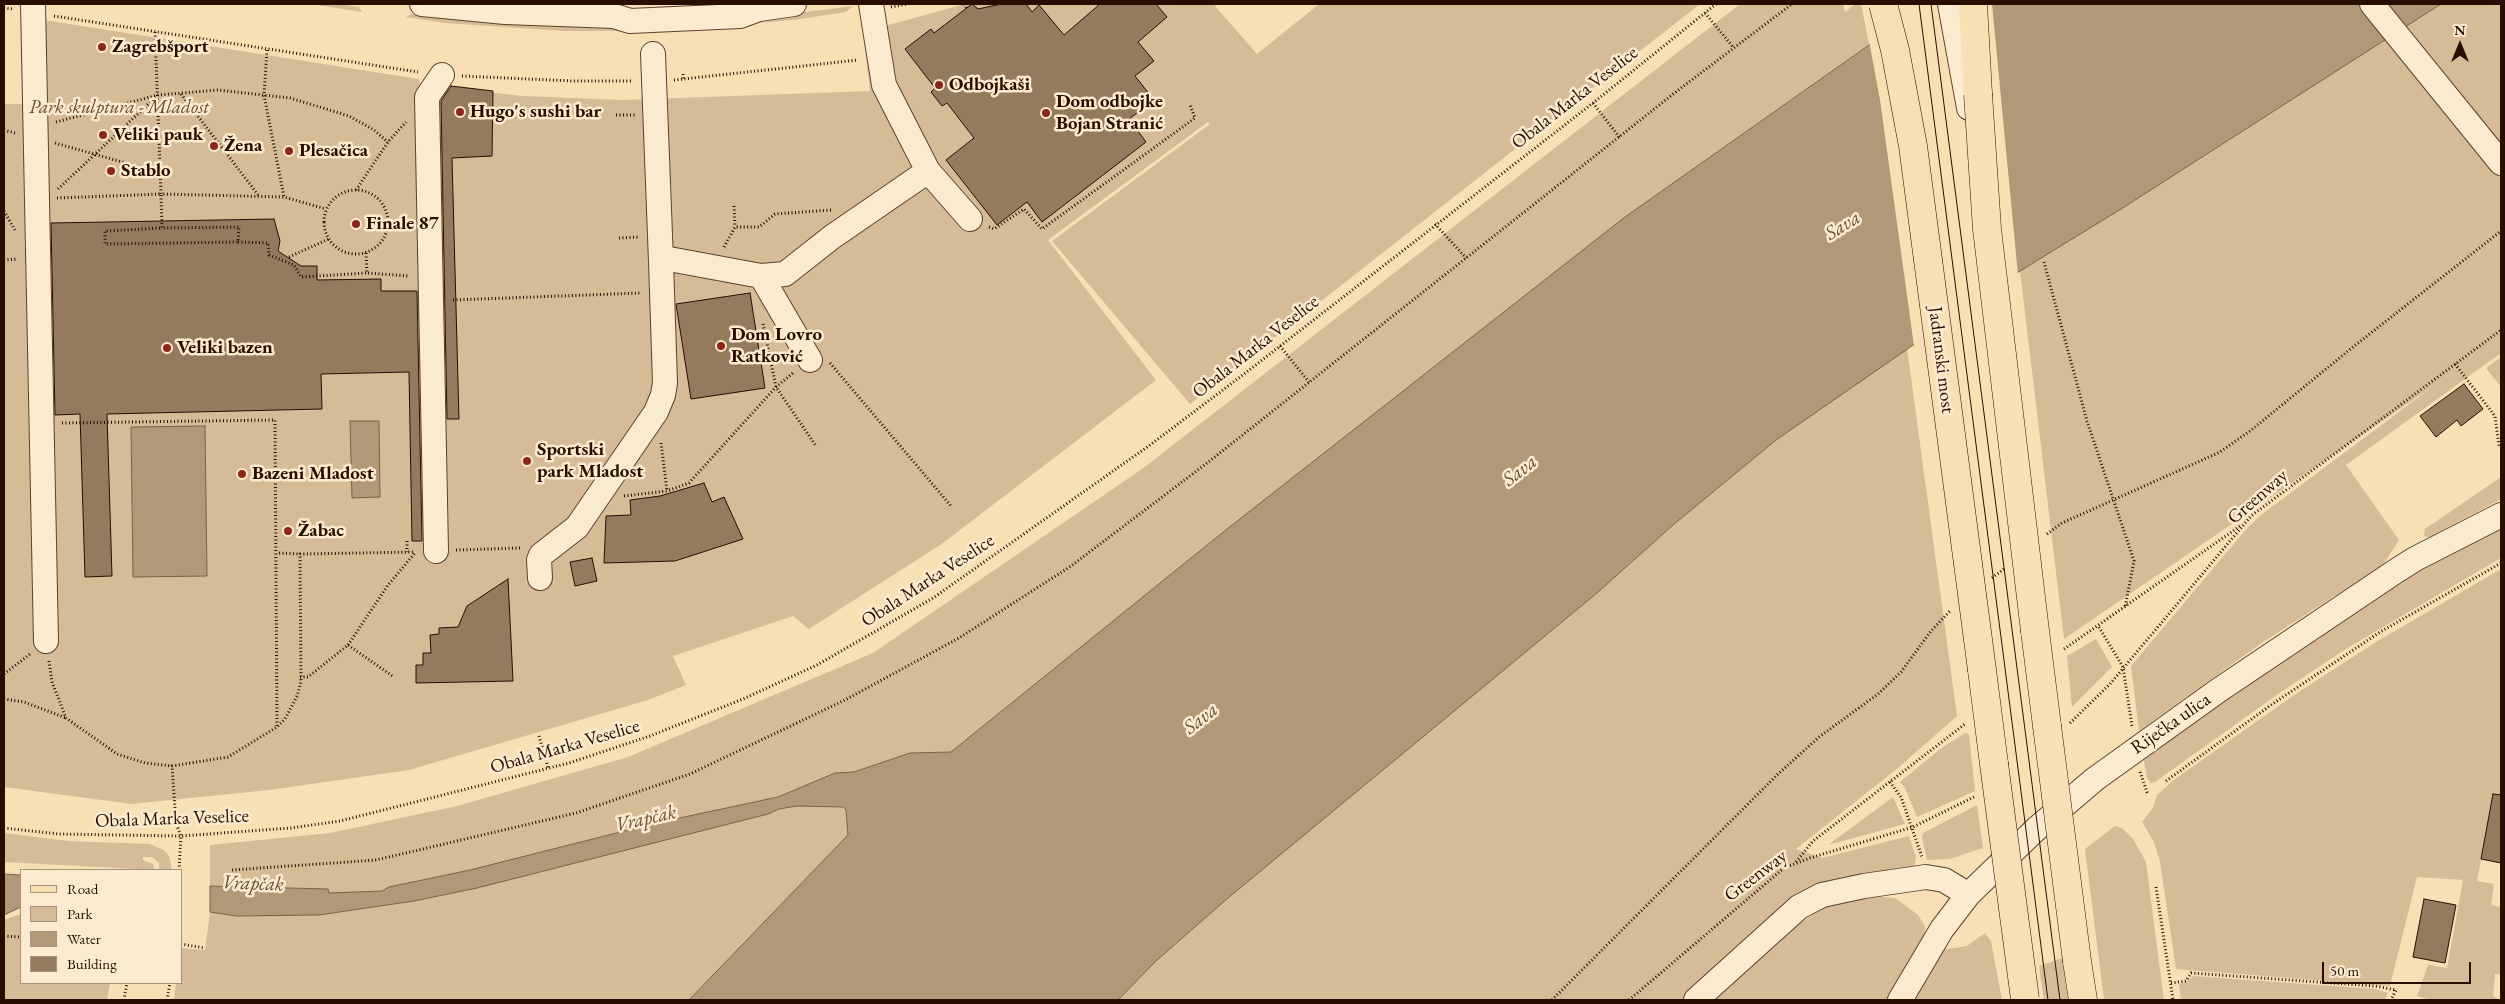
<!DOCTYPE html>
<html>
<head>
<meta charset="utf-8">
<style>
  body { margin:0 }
  #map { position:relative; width:2505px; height:1004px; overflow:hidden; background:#f8e0b5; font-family:"EB Garamond",serif }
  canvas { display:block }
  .frame { position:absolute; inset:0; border:5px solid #280e00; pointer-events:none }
  .legend { position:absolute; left:20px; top:869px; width:162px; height:115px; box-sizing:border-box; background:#faebcf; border:1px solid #a6937c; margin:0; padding:6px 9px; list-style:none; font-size:15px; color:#280e00 }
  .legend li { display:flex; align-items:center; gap:10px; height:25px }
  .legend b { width:25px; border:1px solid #a6937c }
  .north { position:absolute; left:2435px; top:20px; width:50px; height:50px; -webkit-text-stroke:4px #faebcf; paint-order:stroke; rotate:0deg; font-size:14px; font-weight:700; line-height:20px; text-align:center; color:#280e00 }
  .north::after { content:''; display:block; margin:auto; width:18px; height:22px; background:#280e00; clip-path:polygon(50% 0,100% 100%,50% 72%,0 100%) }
  .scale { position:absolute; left:2322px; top:962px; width:149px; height:22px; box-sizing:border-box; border:2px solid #280e00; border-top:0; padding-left:6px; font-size:15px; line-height:18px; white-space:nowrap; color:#280e00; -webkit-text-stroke:4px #faebcf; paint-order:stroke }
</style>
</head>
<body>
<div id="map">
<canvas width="2505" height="1004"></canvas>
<div class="frame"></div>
<ul class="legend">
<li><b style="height:6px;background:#f8e0b5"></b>Road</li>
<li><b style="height:14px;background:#d5bc96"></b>Park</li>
<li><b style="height:14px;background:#b19977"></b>Water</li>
<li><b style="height:14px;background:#947b5e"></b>Building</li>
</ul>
<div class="north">N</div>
<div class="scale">50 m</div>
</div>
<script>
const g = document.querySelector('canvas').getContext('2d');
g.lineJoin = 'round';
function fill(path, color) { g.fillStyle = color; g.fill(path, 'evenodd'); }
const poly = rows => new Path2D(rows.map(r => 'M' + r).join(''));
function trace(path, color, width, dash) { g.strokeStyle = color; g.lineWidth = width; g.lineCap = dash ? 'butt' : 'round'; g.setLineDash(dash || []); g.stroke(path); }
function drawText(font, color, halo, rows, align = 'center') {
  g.font = font + ' "EB Garamond",serif'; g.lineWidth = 5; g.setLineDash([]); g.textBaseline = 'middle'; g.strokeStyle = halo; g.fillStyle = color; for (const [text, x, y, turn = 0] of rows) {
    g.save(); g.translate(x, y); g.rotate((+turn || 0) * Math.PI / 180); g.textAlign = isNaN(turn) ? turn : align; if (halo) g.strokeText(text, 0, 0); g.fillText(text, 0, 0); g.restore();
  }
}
fill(poly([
  [310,4,339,4,359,7,362,12],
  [965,4,1217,4,1215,6,1257,54,1319,4,1700,4,1190,404,1052,241,1210,124,1208,122,1048,240,1156,380,943,543,809,629,793,616,673,656,686,685,648,700,409,770,269,790,131,804,4,787,4,104,35,104,44,20,419,79,420,85,524,96,623,100,870,91,863,32],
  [1740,4,1843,4,1845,12,1855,4,1861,4,1869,44,1625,217,1222,533,951,752,910,753,854,772,835,773,778,797,656,823,470,870,389,887,383,891,329,893,246,889,245,885,210,886,210,845,330,833,457,806,628,757,873,653,1142,469],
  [2441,4,2501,4,2501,353,2346,465,2399,540,2383,565,2263,642,2139,731,2131,666,2248,527,2261,515,2435,385,2064,639,2020,271,2121,209],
  [853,6,846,12,794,20,747,24,715,23],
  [411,14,512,24,615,26,631,31,564,31,445,23,406,17],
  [1907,348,1957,716,1898,768,1796,849,1822,858,1909,836,1916,857,1914,872,1854,878,1685,1000,1118,1000,1156,961,1228,898,1597,593,1673,525,1776,440],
  [2501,357,2501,387,2486,368],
  [2501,477,2501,499,2430,537,2424,536,2425,529],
  [2501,527,2501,558,2349,647,2281,692,2155,782,2151,783,2147,778,2143,756,2399,580],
  [2501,569,2501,795,2488,821,2477,881,2494,884,2491,905,2501,907,2501,974,2495,974,2493,996,2500,1000,2431,1000,2417,996,2428,965,2447,968,2463,880,2417,877,2390,986,2176,969,2160,862,2154,842,2142,822,2153,808,2157,795,2175,779,2297,693,2376,642],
  [2096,639,2112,667,2072,707,2067,656],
  [1965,733,1969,734,1975,791,1917,817,1905,788,1900,782,1940,749],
  [1893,797,1905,824,1828,845],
  [1977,805,1983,848,1950,859,1927,860,1922,837,1923,833],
  [797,806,843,807,846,810,848,835,689,1000,174,1000,176,983,181,983,181,948,205,950,210,912,236,916,319,915,414,901,477,888,768,814,779,809],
  [2115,826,2122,828,2133,839,2146,862,2164,1000,2104,1000,2085,849],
  [4,833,68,841,149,844,164,850,169,856,172,870,159,870,159,863,152,857,143,857,143,860,153,864,155,870,4,862],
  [1859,895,1895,898,1918,915,1925,926,1925,938,1886,1000,1711,1000,1785,933,1833,901],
  [21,914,21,983,110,983,107,1000,4,1000,4,920],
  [1985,933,1991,941,2002,1000,1911,1000,1941,950,1967,946],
  [2062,958,2068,1000,2044,1000,2039,966],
  [2193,976,2375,989,2388,993,2385,1000,2181,1000,2179,984,2186,982]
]), '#d5bc96');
const water = poly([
  [1927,4,2441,4,2121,209,2020,271,1776,440,1673,525,1597,593,1228,898,1156,961,1118,1000,689,1000,848,835,846,810,843,807,797,806,779,809,768,814,477,888,414,901,319,915,236,916,210,912,210,886,328,889,329,893,382,891,389,887,470,870,656,823,778,797,835,773,854,772,910,753,951,752,1222,533,1625,217,1927,4],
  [350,421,379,421,380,497,352,498,350,421],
  [205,426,207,576,133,577,131,427,205,426],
  [4,874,21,875,21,907,4,915,4,874]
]);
fill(water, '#b19977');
trace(water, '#7a6147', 1);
fill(poly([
  [1922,4,1992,4,2018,275,1914,346,1880,100,1869,41]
]), '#f8e0b5');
const building = poly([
  [972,4,978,9,1001,4,1026,4,1032,12,1039,5,1064,35,1100,4,1156,4,1167,17,1138,42,1154,61,1135,76,1154,100,1129,119,1146,142,1042,222,1027,202,997,225,946,160,974,138,947,103,942,106,931,92,935,88,905,49,931,29,934,33,972,4],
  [451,86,493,91,492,156,452,158,459,419,447,419,441,101,451,86],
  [274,219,280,241,278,251,301,266,317,266,317,280,381,279,381,291,417,291,422,541,412,541,409,372,321,374,322,409,107,414,112,576,85,577,80,414,55,415,51,223,274,219],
  [750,293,765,388,691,399,676,304,750,293],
  [2464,384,2483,409,2461,426,2457,420,2436,437,2420,416,2464,384],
  [704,483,712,502,724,497,743,539,675,561,604,563,606,516,631,515,630,500,660,496,704,483],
  [592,558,597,581,575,586,570,562,592,558],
  [508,579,513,681,416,683,416,665,423,665,423,653,431,653,430,635,439,634,439,628,458,627,467,606,508,579],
  [2493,794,2501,795,2501,863,2481,859,2493,794],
  [2424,899,2456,905,2445,963,2413,957,2424,899]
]);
fill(building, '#947b5e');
trace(building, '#280e00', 1);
const minor = poly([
  [33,4,46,641],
  [422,4,505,12,614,16,630,21,740,16,759,9,794,4],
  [871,4,884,85,928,171,970,219],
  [1950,4,1969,108],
  [2372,4,2501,163],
  [661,261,669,259,761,276,785,274,832,237,928,171],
  [761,276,810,360],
  [436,551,427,97,442,75],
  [540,578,539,560,541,555,577,527,656,412,663,395,665,383,661,261,653,54],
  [1696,1000,1799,907,1822,895,1864,886,1926,877,1944,880,1959,889],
  [1900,1000,1942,929,1968,895,2035,830,2095,779,2219,690,2396,571,2415,559,2501,515]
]);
const major = poly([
  [1973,4,1978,94],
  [2035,631,2047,726],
  [1982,670,1994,764],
  [2077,961,2083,1000]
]);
trace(minor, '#5c422d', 26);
trace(major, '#280e00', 29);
trace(poly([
  [964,4,967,9],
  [891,7,907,4],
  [4,8,13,9],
  [1705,13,1734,48],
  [54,16,418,72],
  [155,32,161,194,284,197,326,209],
  [267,50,264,95,284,197],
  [683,74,683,79],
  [462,76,573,81,633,81],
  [674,80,858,60],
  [181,94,259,196],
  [1593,103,1620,138],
  [616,115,635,115],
  [56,122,158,95,218,90,290,98,349,116,374,130,388,142],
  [4,130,15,133],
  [55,143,161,173],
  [58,189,157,96],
  '324 222a32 32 0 1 1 64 0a32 32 0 1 1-64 0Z',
  [356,190,388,142,406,122],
  [57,198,161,194,162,228,105,231,105,244,238,242,239,227,162,228],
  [734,206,735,227],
  [4,211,16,232],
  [1435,224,1466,258],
  [989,227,994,229,1024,209,1042,229,1195,118,1190,105],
  [619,238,640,237],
  [238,242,268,243,269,255,294,265,301,277,367,273],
  [724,247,735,227,759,227,775,214,831,210],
  [366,253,367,273,409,276],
  [289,257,329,239],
  [4,260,18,259],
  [2044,262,2087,421,2134,561,2125,608],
  [453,300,641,293],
  [763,324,776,387,816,446],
  [1280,346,1309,382],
  [830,363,951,506],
  [2455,364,2495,416,2499,446],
  [62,423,275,420,277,726],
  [661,443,667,491],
  [624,496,667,491,689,483,776,387,793,373],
  [2047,534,2062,523,2220,452,2250,431,2353,347,2501,231],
  [407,541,407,552],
  [456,550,520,548],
  [279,553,300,554],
  [1992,578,2005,568],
  [2099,627,2123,667,2132,726],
  [348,645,388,585,415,553],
  [2064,649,2240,526],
  [49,661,52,682,66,718,117,754,145,763,172,766],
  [4,674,30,654],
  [300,677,308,677,348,645,394,677],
  [4,699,24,702,66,718],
  [2070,723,2110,684,2251,516,2501,330],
  [539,736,548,768],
  [2140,772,2148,795],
  [2166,781,2271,705,2380,632,2501,563],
  [1890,782,1901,797,1922,857],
  [4,828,59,834,181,836,291,828,340,821,569,763,650,736,743,699,817,665,933,598,1150,445,1248,371,1593,103,1716,4],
  [1796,862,1813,841,1965,724],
  [179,870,181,836,176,823,172,766,228,757,277,727,285,719,297,696,301,682,300,554,415,552],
  [232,870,376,860,576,813,690,774,845,700,959,638,1071,566,1211,460,1677,91,1792,4],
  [2156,887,2173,1000],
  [4,936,21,937],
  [181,944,205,948],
  [2171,983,2186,981,2191,973,2375,986,2396,990,2391,1000],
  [124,1000,127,983],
  [167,1000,170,983],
  [1552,1000,1776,776,1819,737,1878,694,1901,672,1931,631,1950,611],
  [1629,1000,1784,868,1810,858,1913,827,1976,796]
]), '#280e00', 3, [1, 2.5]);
trace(minor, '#faebcf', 24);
trace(major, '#f8e0b5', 28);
trace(poly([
  [1919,4,2048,1000],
  [1931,4,2060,1000]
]), '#280e00', 1);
const majorBridge = poly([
  [1883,4,1895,50,1913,146,1982,670],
  [1978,94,1987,229,2035,631],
  [2047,726,2077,961],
  [1994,764,2025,999]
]);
trace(majorBridge, '#280e00', 29, []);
trace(majorBridge, '#f8e0b5', 28);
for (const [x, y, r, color] of [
  [102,47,5,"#8f2418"],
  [939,85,5,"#8f2418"],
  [460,112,5,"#8f2418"],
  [1046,113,5,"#8f2418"],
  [103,135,5,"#8f2418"],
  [214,146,5,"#8f2418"],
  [289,151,5,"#8f2418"],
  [111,171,5,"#8f2418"],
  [356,224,5,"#8f2418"],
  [721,346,5,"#8f2418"],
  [167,348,5,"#8f2418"],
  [527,461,5,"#8f2418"],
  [242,474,5,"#8f2418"],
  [288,531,5,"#8f2418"]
]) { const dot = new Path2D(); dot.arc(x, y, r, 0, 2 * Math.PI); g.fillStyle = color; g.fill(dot); trace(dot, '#faebcf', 2); }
drawText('bold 19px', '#280e00', '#faebcf', [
  ["Zagrebšport",112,47],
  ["Odbojkaši",949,85],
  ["Dom odbojke",1056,102],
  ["Bojan Stranić",1056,124],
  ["Hugo's sushi bar",470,112],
  ["Veliki pauk",113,135],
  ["Žena",224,146],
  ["Plesačica",299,151],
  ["Stablo",121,171],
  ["Finale 87",366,224],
  ["Dom Lovro",731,335],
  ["Ratković",731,357],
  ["Veliki bazen",177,348],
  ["Sportski",537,450],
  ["park Mladost",537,472],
  ["Bazeni Mladost",252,474],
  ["Žabac",298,531]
], 'left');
drawText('19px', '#280e00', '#faebcf', [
  ["Obala Marka Veselice",1575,98,-38],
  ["Obala Marka Veselice",1256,347,-38],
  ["Jadranski most",1941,360,83],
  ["Greenway",2258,497,-41],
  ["Obala Marka Veselice",928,581,-33],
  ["Riječka ulica",2171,724,-35],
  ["Obala Marka Veselice",565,747,-16],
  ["Obala Marka Veselice",172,819,-2],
  ["Greenway",1756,876,-37]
]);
drawText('italic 19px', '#654b34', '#faebcf', [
  ["Park skulptura - Mladost",119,108]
]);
drawText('italic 20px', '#664d36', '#faebcf', [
  ["Sava",1843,226,-32],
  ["Sava",1520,471,-38],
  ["Sava",1201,719,-38],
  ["Vrapčak",646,819,-13],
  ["Vrapčak",253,884,2]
]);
</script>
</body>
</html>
